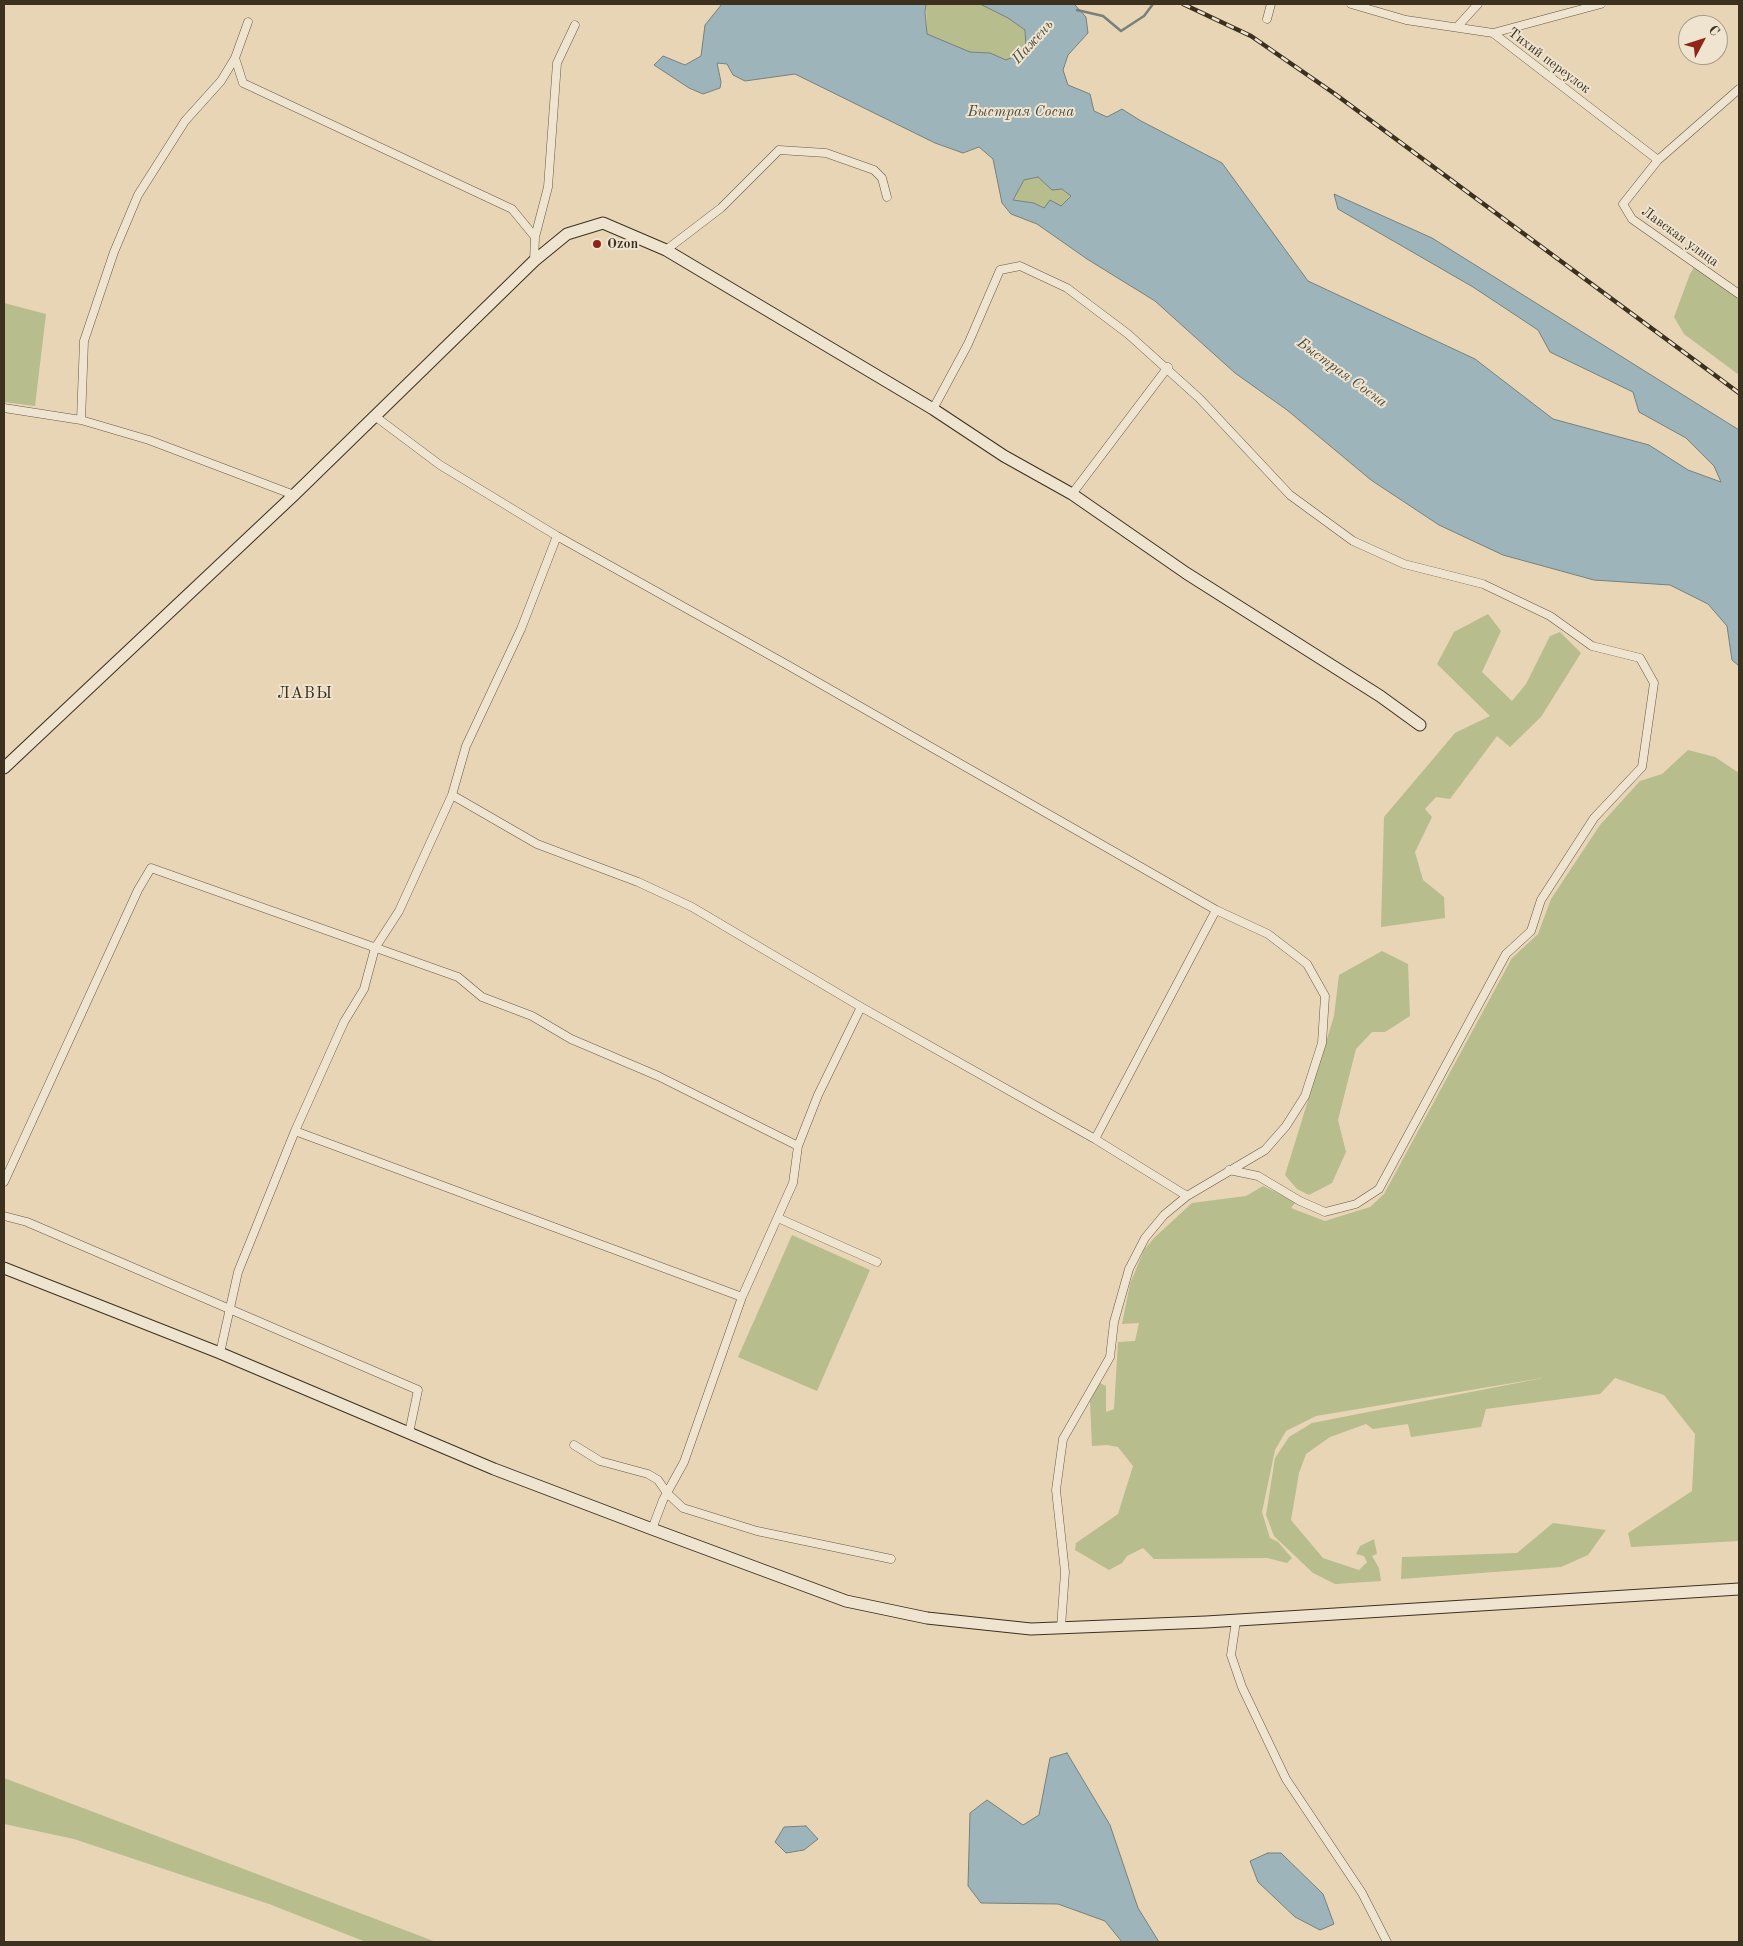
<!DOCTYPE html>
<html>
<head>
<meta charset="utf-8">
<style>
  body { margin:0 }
  #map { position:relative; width:1743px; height:1946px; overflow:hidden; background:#e7d5b6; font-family:"Old Standard TT",serif }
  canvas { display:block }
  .frame { position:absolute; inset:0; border:5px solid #3c301f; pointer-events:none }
  .north { position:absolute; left:1678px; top:15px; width:50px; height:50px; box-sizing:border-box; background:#efe4d0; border:1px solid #a79c89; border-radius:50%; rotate:50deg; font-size:14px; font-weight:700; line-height:20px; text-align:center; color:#3c301f }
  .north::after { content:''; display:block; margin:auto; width:18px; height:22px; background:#8f2418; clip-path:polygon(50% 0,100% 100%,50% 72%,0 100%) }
</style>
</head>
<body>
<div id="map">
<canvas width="1743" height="1946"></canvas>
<div class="frame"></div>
<div class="north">С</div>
</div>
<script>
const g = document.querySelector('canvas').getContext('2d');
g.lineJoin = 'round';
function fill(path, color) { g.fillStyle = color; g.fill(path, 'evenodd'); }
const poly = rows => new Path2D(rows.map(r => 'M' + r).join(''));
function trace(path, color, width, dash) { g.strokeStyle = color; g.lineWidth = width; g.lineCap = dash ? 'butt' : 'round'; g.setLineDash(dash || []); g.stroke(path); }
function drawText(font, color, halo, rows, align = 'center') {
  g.font = font + ' "Old Standard TT",serif'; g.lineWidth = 4; g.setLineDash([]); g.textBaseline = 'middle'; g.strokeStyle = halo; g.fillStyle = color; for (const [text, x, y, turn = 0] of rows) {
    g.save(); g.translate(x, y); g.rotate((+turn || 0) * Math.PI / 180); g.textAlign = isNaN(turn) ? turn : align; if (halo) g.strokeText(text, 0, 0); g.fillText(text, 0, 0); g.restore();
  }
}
fill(poly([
  [926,4,980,4,1008,18,1025,30,1026,47,1018,55,1006,60,990,53,970,52,950,45,927,34],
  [1038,177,1052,190,1062,189,1071,195,1061,206,1045,208,1034,203,1013,200,1024,180],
  [1696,264,1739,294,1739,375,1684,334,1674,317,1690,274],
  [4,303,46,314,35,406,4,402],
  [1488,614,1501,631,1482,672,1512,701,1526,684,1550,636,1560,632,1581,653,1541,717,1510,747,1497,736,1450,799,1436,797,1425,809,1432,817,1415,852,1423,880,1444,897,1445,918,1381,927,1384,817,1455,733,1490,716,1437,664,1454,632],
  [1688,750,1715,757,1739,773,1739,1541,1631,1547,1628,1533,1692,1491,1695,1434,1664,1395,1615,1378,1600,1394,1486,1409,1481,1427,1411,1437,1408,1424,1373,1429,1366,1424,1330,1437,1306,1454,1299,1473,1291,1520,1323,1558,1359,1570,1367,1562,1364,1556,1356,1554,1360,1546,1374,1539,1377,1554,1372,1556,1379,1568,1381,1581,1335,1584,1313,1573,1274,1536,1266,1515,1275,1458,1289,1437,1312,1423,1548,1377,1316,1416,1286,1431,1275,1450,1262,1512,1270,1538,1278,1542,1292,1558,1287,1563,1267,1558,1154,1559,1143,1548,1127,1556,1122,1563,1109,1570,1075,1550,1076,1543,1118,1514,1133,1466,1118,1447,1107,1445,1092,1446,1090,1401,1100,1383,1106,1386,1106,1412,1114,1409,1118,1342,1135,1341,1139,1323,1122,1324,1130,1284,1144,1250,1154,1238,1192,1203,1246,1196,1263,1186,1296,1202,1291,1208,1325,1221,1370,1207,1384,1194,1512,958,1538,934,1551,899,1600,825,1640,781,1662,774],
  [1382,951,1408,964,1410,1016,1385,1032,1372,1032,1356,1049,1338,1120,1346,1152,1332,1183,1309,1195,1297,1189,1285,1175,1334,1016,1339,975],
  [792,1235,870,1270,817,1391,738,1357],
  [1553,1523,1606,1530,1588,1555,1561,1567,1401,1579,1402,1557,1517,1553],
  [4,1778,436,1942,366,1942,269,1904,74,1839,4,1824]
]), '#b7bd8c');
const water = poly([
  [722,4,926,4,925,12,927,34,970,52,990,53,1006,60,1018,55,1026,47,1025,30,1008,18,980,4,1074,4,1086,17,1088,33,1068,55,1063,70,1068,85,1090,94,1094,111,1107,117,1122,109,1141,121,1222,163,1308,281,1475,359,1553,419,1649,445,1688,470,1721,482,1714,466,1686,438,1639,412,1633,392,1550,352,1538,330,1473,287,1338,209,1334,194,1432,238,1739,430,1739,666,1732,660,1727,626,1708,604,1670,585,1594,580,1503,555,1439,525,1371,480,1287,410,1235,373,1155,301,1087,259,1037,224,1011,214,1002,203,993,159,979,147,963,153,935,143,795,74,745,81,733,75,727,64,717,63,721,82,720,88,703,94,689,88,654,65,663,56,685,65,701,56,705,25,722,4],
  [1038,177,1052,190,1062,189,1071,196,1061,206,1050,200,1044,208,1034,203,1013,200,1024,180,1038,177],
  [1067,1753,1110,1825,1138,1908,1159,1942,1122,1942,1105,1921,1058,1904,981,1903,968,1886,970,1813,987,1800,1023,1825,1039,1815,1050,1758,1067,1753],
  [806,1826,818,1839,804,1850,786,1853,775,1842,784,1827,806,1826],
  [1268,1853,1281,1853,1323,1894,1334,1924,1320,1930,1295,1917,1258,1882,1250,1861,1268,1853]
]);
fill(water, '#9db5ba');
trace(water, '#76807c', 1);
trace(poly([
  [1077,10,1103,16,1121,31,1144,16,1153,4]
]), '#76807c', 2.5);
const street = poly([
  [1351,4,1406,20,1493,33,1658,160],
  [1267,19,1271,4],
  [1458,26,1478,4],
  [1493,33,1601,4],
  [235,58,243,83,512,209,535,237],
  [1739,89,1658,160,1623,204,1632,219,1739,294],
  [666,250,721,208,779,150,826,153,874,170,882,178,887,197],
  [534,261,535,237,548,187,557,63,575,25],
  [4,408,81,420,149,440,294,495],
  [933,409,968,344,1000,270,1020,266,1067,288,1128,334,1199,398,1290,495,1353,541,1404,564,1483,584,1550,616,1592,646,1640,658,1654,683,1642,767,1594,818,1541,900,1531,931,1506,954,1379,1189,1356,1204,1325,1212,1300,1201,1258,1176,1229,1170],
  [376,417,440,465,557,536,791,667,1216,910,1268,934,1307,964,1325,996,1322,1043,1305,1096,1286,1126,1265,1150,1187,1196,1164,1215,1145,1238,1129,1269,1114,1322,1110,1357,1063,1439,1056,1490,1065,1572,1061,1627],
  [81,420,84,341,114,252,138,195,185,121,221,81,235,58,248,22],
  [1072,494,1168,367],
  [452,795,537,844,638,882,692,907,861,1007,1095,1139,1187,1196],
  [295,1131,742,1297],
  [1095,1139,1216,910],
  [4,1182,138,890,151,868,458,977,482,997,532,1016,571,1039,658,1076,798,1146],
  [4,1216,27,1222,418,1390,409,1433],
  [778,1218,877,1262],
  [220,1353,238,1272,295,1131,344,1022,364,989,375,948,399,911,452,795,466,746,521,629,557,536],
  [574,1445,600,1461,648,1474,658,1480,667,1493,683,1508,757,1531,891,1559],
  [652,1529,663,1500,684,1462,742,1297,793,1183,798,1146,818,1095,861,1007],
  [1236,1621,1231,1655,1242,1687,1286,1779,1362,1893,1387,1942]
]);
const secondary = poly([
  [4,768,294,495,534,261,567,234,603,223,666,250,933,409,1004,456,1072,494,1186,573,1380,696,1420,725],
  [4,1268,220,1353,494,1469,652,1529,846,1601,927,1618,1031,1629,1206,1622,1739,1589]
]);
trace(street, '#675945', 9);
trace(secondary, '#3c301f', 13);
trace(street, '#efe4d0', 8);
trace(secondary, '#efe4d0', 11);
const rail = poly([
  [1183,4,1251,36,1335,94,1739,393]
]);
trace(rail, '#3c301f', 4.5);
trace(rail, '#efe4d0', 2.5, [8]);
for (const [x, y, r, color] of [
  [597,244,5,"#8f2418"]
]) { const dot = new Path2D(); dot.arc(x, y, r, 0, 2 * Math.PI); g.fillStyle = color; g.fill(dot); trace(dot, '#efe4d0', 2); }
drawText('14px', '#3c301f', '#efe4d0', [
  ["Тихий переулок",1549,61,37],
  ["Лавская улица",1680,237,36]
]);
drawText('bold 14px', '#3c301f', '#efe4d0', [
  ["Ozon",607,244]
], 'left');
drawText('italic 15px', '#4f4b3e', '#efe4d0', [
  ["Пажень",1033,42,-48],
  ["Быстрая Сосна",1021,112],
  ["Быстрая Сосна",1342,373,36]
]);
g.letterSpacing = '1px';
drawText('16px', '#3c301f', '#efe4d0', [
  ["ЛАВЫ",305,694]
]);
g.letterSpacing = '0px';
</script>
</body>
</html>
